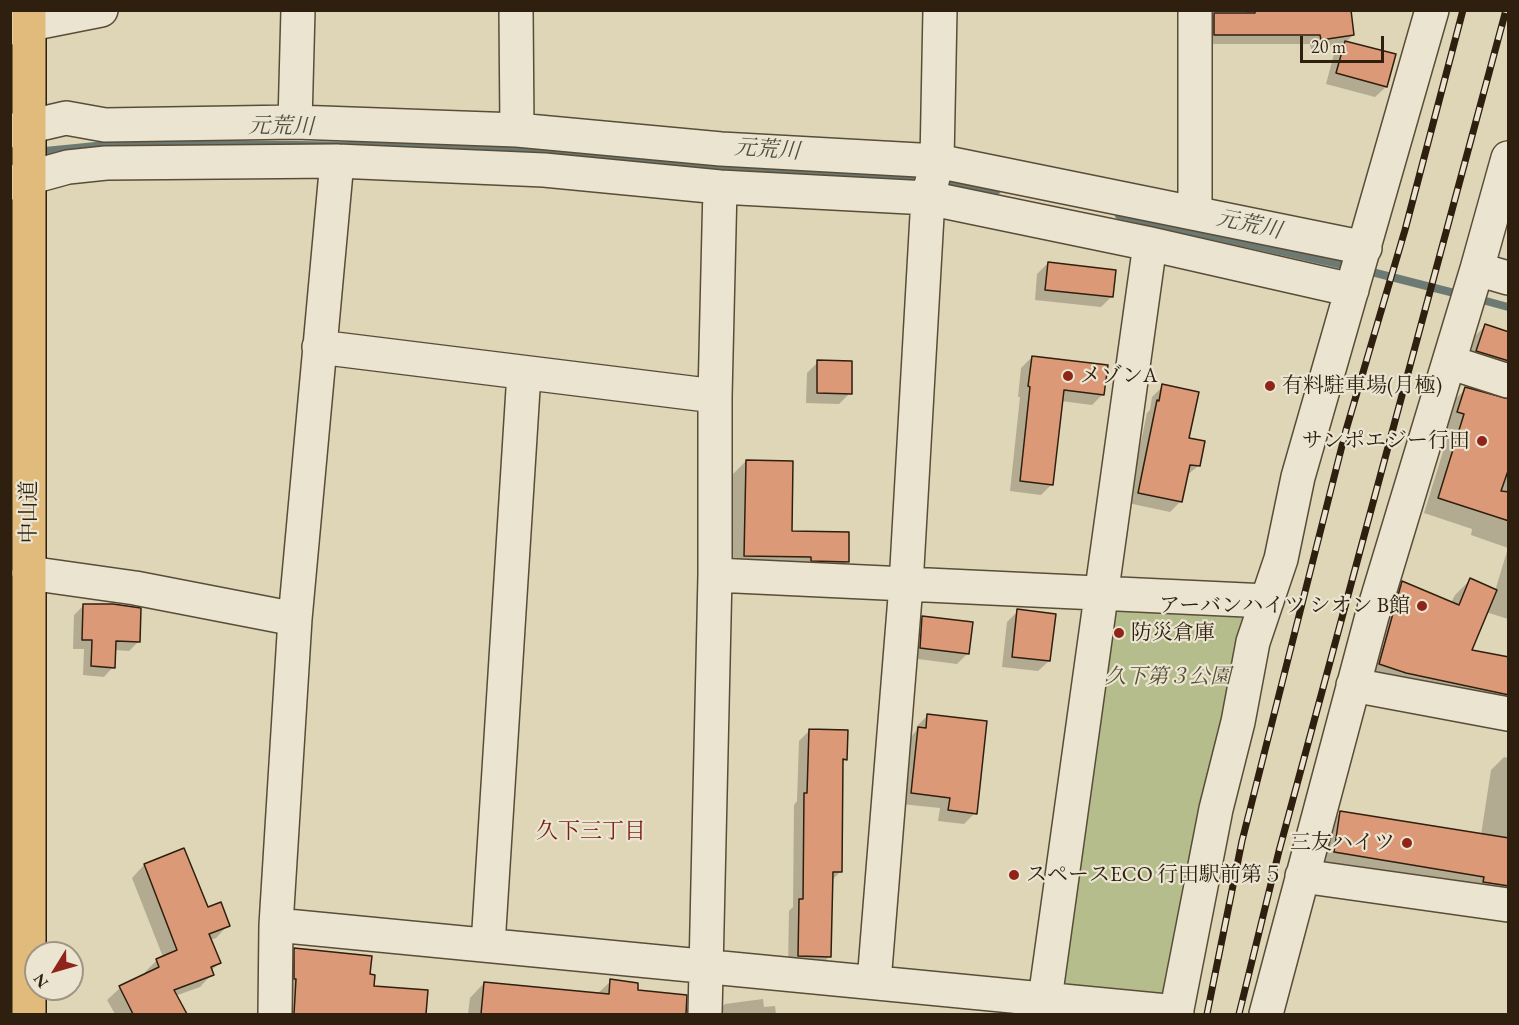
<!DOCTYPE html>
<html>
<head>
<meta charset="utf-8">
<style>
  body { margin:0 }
  #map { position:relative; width:1519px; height:1025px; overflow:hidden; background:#dfd6b7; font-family:"EB Garamond",serif }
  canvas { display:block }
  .frame { position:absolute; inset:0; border:12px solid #2e1f0e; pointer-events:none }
  .north { position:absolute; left:24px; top:941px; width:60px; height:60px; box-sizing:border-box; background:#eae4d0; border:2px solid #9f9582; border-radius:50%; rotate:233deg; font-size:16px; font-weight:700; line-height:24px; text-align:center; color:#2e1f0e }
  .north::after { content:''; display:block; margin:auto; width:21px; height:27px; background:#8f2418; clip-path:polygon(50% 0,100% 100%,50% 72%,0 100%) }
  .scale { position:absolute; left:1300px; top:36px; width:84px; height:27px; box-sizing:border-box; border:3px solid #2e1f0e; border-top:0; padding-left:8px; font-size:18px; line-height:21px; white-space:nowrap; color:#2e1f0e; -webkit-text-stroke:4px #eae4d0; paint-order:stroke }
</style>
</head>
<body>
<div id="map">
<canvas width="1519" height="1025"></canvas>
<div class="frame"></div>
<div class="north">N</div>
<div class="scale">20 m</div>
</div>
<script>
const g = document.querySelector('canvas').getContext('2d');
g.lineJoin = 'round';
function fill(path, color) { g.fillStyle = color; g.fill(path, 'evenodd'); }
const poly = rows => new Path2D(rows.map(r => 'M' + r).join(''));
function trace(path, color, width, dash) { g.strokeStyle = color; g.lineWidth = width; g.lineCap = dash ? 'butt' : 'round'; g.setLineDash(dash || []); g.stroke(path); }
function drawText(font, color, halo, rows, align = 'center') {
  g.font = font + ' "EB Garamond","Noto Serif JP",serif'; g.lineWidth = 4.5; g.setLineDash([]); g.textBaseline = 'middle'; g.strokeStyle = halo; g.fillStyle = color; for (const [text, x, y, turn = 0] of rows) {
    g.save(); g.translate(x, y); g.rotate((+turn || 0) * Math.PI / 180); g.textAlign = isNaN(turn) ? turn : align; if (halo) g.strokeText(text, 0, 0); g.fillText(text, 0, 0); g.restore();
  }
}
fill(poly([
  [1112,605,1237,610,1246,621,1170,987,1155,998,1057,987]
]), '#b5bd8c');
fill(poly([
  [1246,10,1349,10,1353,35,1345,43,1386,87,1375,97,1326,84,1334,54,1343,45,1311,49,1310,44,1204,44,1204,24,1214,14,1246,14],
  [1048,263,1111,297,1101,307,1035,300,1037,274],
  [1485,326,1508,333,1508,387,1462,366,1470,341],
  [1032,357,1103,394,1092,405,1061,401,1052,484,1041,495,1010,491,1020,397,1018,397,1021,368],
  [818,362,850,393,839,404,806,403,807,373],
  [1163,386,1198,466,1186,476,1181,501,1170,512,1128,503,1147,413,1150,410,1152,397],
  [1466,389,1508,401,1508,619,1486,612,1470,651,1508,659,1508,715,1364,679,1387,598,1403,582,1451,603,1455,595,1470,580,1495,591,1508,548,1471,535,1472,529,1424,513,1450,429,1443,427,1450,404],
  [746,461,790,532,847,561,832,576,730,570,731,476],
  [84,605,139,641,129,651,114,650,113,667,104,677,83,675,84,649,73,649,74,615],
  [1018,611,1049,661,1038,671,1002,667,1007,622],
  [923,618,968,653,957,664,910,658,912,628],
  [928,715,975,813,964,824,938,821,940,808,901,804,908,740,916,731,917,726],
  [810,730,846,759,842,763,840,872,831,881,830,956,819,967,788,966,789,911,793,907,794,805,797,801,799,741],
  [1504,757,1508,758,1508,905,1322,865,1328,825,1341,812,1481,835,1491,770],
  [184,850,207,909,228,925,216,938,210,940,219,963,211,971,212,974,200,987,175,996,183,1010,179,1014,115,1014,107,1000,120,988,145,975,145,972,157,960,163,957,132,878,144,865],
  [295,949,368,975,373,987,427,992,425,1014,284,1014,285,959],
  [611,981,685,1010,686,1014,468,1014,470,998,484,983,597,994],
  [763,999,764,1007,775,1006,776,1014,715,1014,725,1004]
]), '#0003');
trace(poly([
  [35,152,126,143,460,147,629,158,795,172,926,178],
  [939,179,997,190],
  [1119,215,1352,267],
  [1364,270,1462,295],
  [1475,298,1508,307]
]), '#6c7a73', 8);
const building = poly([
  [1255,10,1351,10,1354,35,1321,40,1320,35,1214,35,1214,13,1255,13,1255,10],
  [1345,41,1396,54,1387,87,1336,73,1345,41],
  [1048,262,1116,270,1113,297,1045,290,1048,262],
  [1485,324,1509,332,1509,361,1476,351,1485,324],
  [1032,356,1108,365,1104,395,1064,390,1053,485,1020,481,1030,387,1028,386,1032,356],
  [817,360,852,361,852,394,817,393,817,360],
  [1162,384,1199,392,1189,438,1205,441,1200,466,1190,465,1182,502,1138,493,1157,400,1159,401,1162,384],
  [1465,387,1509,399,1509,468,1501,491,1509,492,1509,521,1438,498,1464,414,1457,412,1465,387],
  [746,460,793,461,792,531,849,532,849,562,811,561,811,557,744,556,746,460],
  [1470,578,1497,590,1472,650,1509,657,1509,695,1406,673,1379,664,1402,581,1459,605,1470,578],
  [83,604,113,604,141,608,140,642,116,641,115,668,91,666,92,640,82,640,83,604],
  [1017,609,1056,614,1050,661,1012,657,1017,609],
  [922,616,973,622,969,654,920,648,922,616],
  [927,714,987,721,977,814,948,810,950,798,911,793,918,727,926,728,927,714],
  [809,729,848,730,847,760,843,759,842,872,833,872,831,957,798,956,799,899,803,899,804,793,807,793,809,729],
  [1340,811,1509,838,1509,886,1483,882,1484,877,1334,852,1340,811],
  [184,848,208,907,221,902,230,926,209,934,221,963,211,967,214,975,174,990,187,1014,133,1014,119,986,159,967,156,959,177,950,144,864,184,848],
  [294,948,372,956,370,974,375,975,374,986,428,990,426,1014,294,1014,296,979,294,979,294,948],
  [610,979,638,983,638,990,687,995,686,1014,481,1014,484,982,609,994,610,979]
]);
fill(building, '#dc9978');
trace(building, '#2e1f0e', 1.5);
const minor = poly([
  [516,10,517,130],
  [10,28,101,10],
  [295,122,298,10],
  [10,131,66,118,105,125,295,122,517,130,721,149,937,161,1365,248],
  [1508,158,1477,269,1508,278],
  [10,183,68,167,106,163,337,161,544,170,720,187,928,198,1150,244,1352,290],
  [1195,213,1195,10],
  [319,347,715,396],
  [1449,362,1508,381],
  [29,573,135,588,295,619],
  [715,575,1267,601],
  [1353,685,1508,714],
  [1302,876,1508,905],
  [276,925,1177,1012],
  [488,945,524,373],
  [874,982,906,585,928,198,937,161,940,10],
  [1045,999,1150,244],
  [275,1014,276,925,295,619,337,161],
  [705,1014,715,575,715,396,720,187],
  [1176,1014,1216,809,1238,722,1253,642,1281,559,1298,477,1432,10],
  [1266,1014,1372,616,1477,269]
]);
const highway = poly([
  [29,1014,29,10]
]);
trace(minor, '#5a4d38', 36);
trace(highway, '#2e1f0e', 36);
trace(minor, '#eae4d0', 33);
trace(highway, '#e0bb7c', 33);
const rail = poly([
  [1207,1014,1242,841,1346,430,1405,230,1463,10],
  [1239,1014,1279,851,1506,10]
]);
trace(rail, '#2e1f0e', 7);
trace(rail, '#eae4d0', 4.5, [14]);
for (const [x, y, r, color] of [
  [1068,376,6,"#8f2418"],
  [1270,386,6,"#8f2418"],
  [1482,441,6,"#8f2418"],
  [1422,606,6,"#8f2418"],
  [1119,633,6,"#8f2418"],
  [1407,843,6,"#8f2418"],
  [1014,875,6,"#8f2418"]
]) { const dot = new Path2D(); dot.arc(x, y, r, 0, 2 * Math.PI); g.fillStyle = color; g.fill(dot); trace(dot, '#eae4d0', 2); }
drawText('21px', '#2e1f0e', '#eae4d0', [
  ["メゾンA",1080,376],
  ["有料駐車場(月極)",1282,386],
  ["サンポエジー行田",1470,441,"right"],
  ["アーバンハイツ シオン B館",1410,606,"right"],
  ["防災倉庫",1131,633],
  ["三友ハイツ",1395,843,"right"],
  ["スペースECO 行田駅前第５",1026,875]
], 'left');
drawText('21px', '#2e1f0e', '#eae4d0', [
  ["中山道",29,512,-90]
]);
drawText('italic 21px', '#564e34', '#eae4d0', [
  ["久下第３公園",1168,677]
]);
drawText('italic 22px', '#4d4d41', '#eae4d0', [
  ["元荒川",281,127,1],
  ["元荒川",767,150,4],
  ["元荒川",1249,225,12]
]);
drawText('22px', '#7a1f14', '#eae4d0', [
  ["久下三丁目",591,832]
]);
</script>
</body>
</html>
